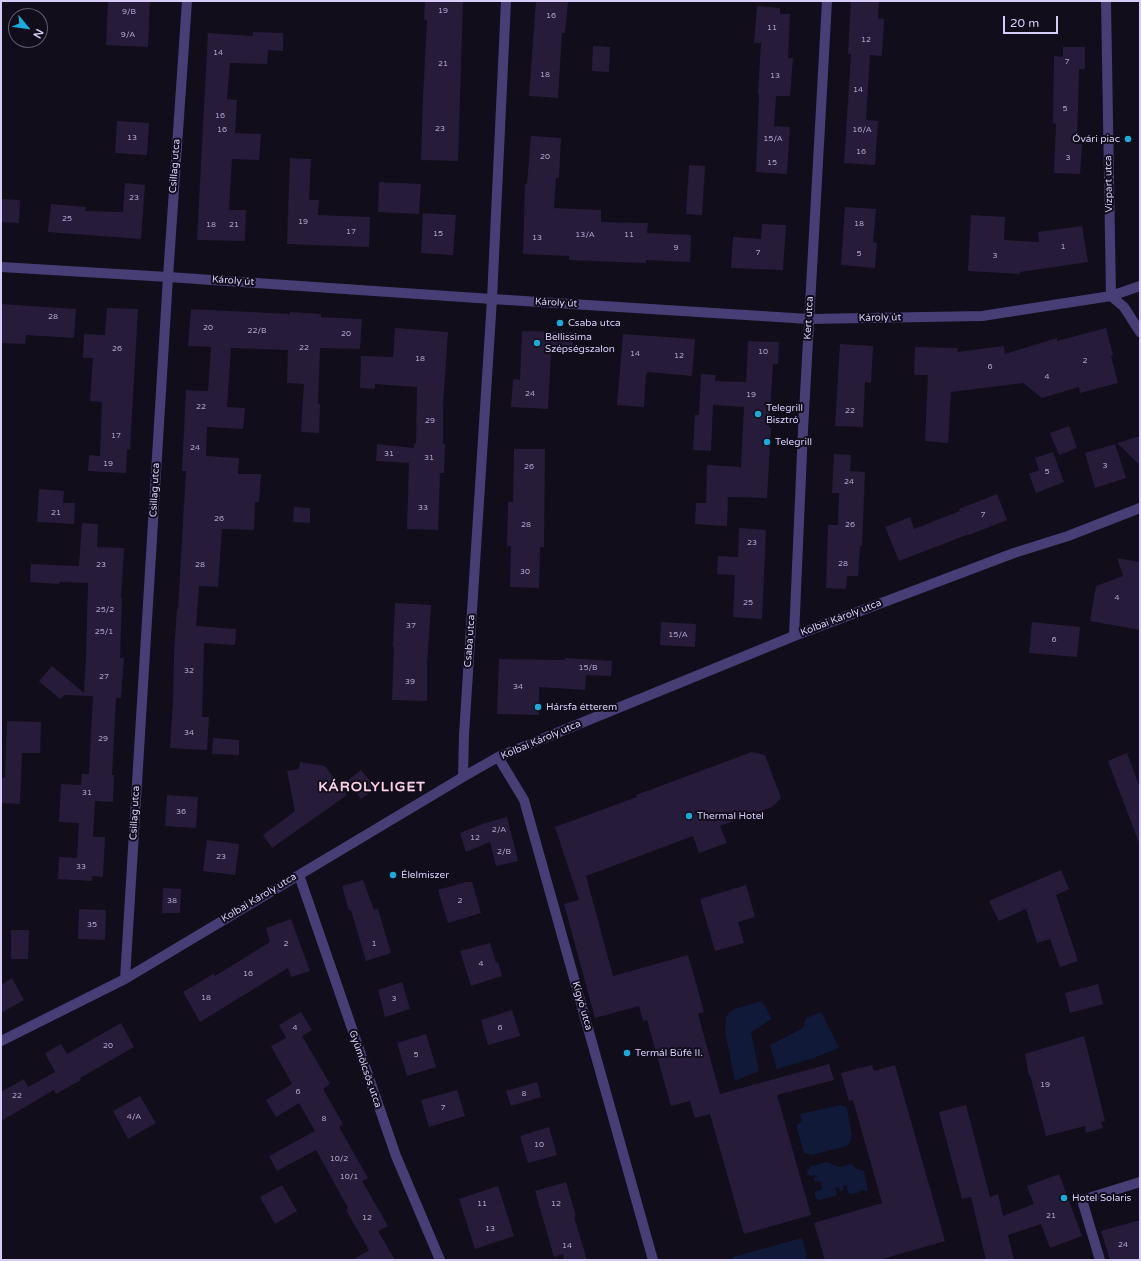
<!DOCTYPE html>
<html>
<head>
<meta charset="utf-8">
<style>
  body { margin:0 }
  #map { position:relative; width:1141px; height:1261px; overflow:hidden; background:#110d1b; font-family:"Varela Round",sans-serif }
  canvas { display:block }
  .frame { position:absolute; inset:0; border:2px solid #d8cdf9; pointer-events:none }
  .north { position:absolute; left:8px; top:8px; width:40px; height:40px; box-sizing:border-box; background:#110d1b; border:1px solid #615a74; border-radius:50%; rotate:119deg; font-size:11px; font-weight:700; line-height:16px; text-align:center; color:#d8cdf9 }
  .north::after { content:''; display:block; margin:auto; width:14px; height:18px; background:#1aabd8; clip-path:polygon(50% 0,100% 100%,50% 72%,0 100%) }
  .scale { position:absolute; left:1003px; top:16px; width:55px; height:18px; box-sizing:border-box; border:2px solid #d8cdf9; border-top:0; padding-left:5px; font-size:12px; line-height:14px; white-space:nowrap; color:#d8cdf9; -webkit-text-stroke:3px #110d1b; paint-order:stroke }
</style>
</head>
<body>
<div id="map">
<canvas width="1141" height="1261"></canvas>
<div class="frame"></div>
<div class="north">N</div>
<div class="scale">20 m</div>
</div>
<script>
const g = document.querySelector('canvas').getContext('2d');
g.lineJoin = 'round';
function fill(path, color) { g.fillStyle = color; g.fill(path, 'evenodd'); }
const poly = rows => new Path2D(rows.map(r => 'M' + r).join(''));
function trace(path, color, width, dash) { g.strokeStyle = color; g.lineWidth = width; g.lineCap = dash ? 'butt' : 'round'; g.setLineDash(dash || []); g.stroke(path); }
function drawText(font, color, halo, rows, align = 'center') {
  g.font = font + ' "Varela Round",sans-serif'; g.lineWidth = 4; g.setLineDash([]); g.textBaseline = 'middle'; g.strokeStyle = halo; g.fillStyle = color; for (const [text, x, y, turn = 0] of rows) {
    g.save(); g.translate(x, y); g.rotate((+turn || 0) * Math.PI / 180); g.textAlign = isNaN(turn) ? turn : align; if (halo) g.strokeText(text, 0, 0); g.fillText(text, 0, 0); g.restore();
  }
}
fill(poly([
  [762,1001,772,1019,751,1032,759,1071,735,1081,725,1032,726,1017,730,1012,734,1009],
  [821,1012,839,1048,814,1058,777,1069,770,1045,803,1028,806,1018],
  [841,1105,846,1107,847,1109,852,1135,850,1142,846,1146,812,1155,804,1153,797,1129,797,1125,802,1122,800,1114],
  [827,1162,839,1167,852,1164,855,1168,864,1171,868,1190,866,1191,863,1190,857,1193,850,1194,847,1190,847,1186,843,1185,844,1190,840,1191,839,1187,835,1188,837,1193,836,1196,819,1200,815,1197,815,1192,822,1189,821,1182,814,1181,814,1178,818,1177,815,1175,811,1176,807,1174,808,1170,811,1166],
  [802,1238,808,1260,733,1260,733,1257]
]), '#101938');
fill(poly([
  [108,1,150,1,148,47,106,45],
  [425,1,463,1,458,161,421,160,423,97,427,20,424,20],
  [536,1,568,1,565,33,562,33,558,98,529,96],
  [851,1,879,1,878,18,884,19,882,56,870,55,866,120,878,121,875,165,844,163,851,54,848,54],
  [757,6,780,8,780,14,790,14,788,58,793,58,790,96,776,96,774,126,790,127,787,174,756,172,759,94,758,94,761,43,754,43],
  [253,32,283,33,283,51,268,50,267,64,230,63,227,99,237,100,235,133,261,134,259,160,232,159,229,210,246,210,245,241,197,240,208,33,253,36],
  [593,46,610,47,609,72,592,71],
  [1063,47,1085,47,1085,69,1079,69,1077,144,1082,144,1080,174,1054,173,1056,124,1053,123,1054,56,1063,57],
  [117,121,149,123,147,155,115,153],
  [531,136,561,138,559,178,556,178,554,208,601,210,601,222,648,223,647,233,691,235,690,262,646,260,646,263,618,262,569,260,569,256,523,254,525,184,527,184],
  [290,158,311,159,309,200,319,200,318,215,370,217,369,247,287,244],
  [689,165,705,166,702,215,686,214],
  [379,182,421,184,419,214,378,212],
  [125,183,145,185,141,239,48,232,51,204,86,207,85,211,123,212],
  [1,199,20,200,19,223,1,222],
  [845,207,876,209,873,242,877,243,875,268,841,265],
  [423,213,456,215,453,255,421,253],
  [971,215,1005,217,1004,240,1039,242,1038,232,1082,226,1088,262,1020,272,1020,274,968,271],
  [762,224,786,225,783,270,731,268,733,237,761,239],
  [1,304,76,309,74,338,26,335,25,344,1,343],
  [107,308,138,309,130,450,127,449,126,473,88,471,89,455,100,456,102,402,90,401,93,358,83,358,84,334,105,335],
  [191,309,290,314,290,312,321,314,321,317,362,319,360,349,320,348,318,404,320,404,319,433,301,432,304,384,287,383,288,350,231,348,227,407,245,408,243,429,207,427,206,456,239,458,238,474,261,474,259,502,255,502,254,530,222,529,218,587,199,586,196,626,236,629,235,645,204,643,202,717,209,717,207,750,170,748,173,703,174,653,177,609,178,609,186,471,182,471,186,390,208,391,211,347,188,346],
  [395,328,448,332,443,406,443,444,445,444,444,473,440,473,438,530,407,529,409,463,376,461,377,444,414,448,414,443,416,444,417,387,375,384,375,389,360,388,361,356,393,357],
  [1106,328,1113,355,1111,356,1118,383,1080,393,1079,387,1042,398,1023,383,951,392,948,443,925,441,928,375,914,375,915,347,958,348,957,352,1004,346,1005,354,1057,338,1057,341],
  [522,331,573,332,572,354,551,353,548,409,511,407,513,379,520,380],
  [623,334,695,339,692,376,647,372,647,374,646,374,644,407,617,405],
  [748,341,779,342,778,364,773,364,769,428,771,428,767,498,728,497,727,526,695,524,696,503,706,503,707,465,741,467,744,407,713,405,711,451,693,450,695,415,699,415,701,374,716,375,715,381,746,382],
  [840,344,873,346,871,383,865,382,863,427,835,426],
  [1069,426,1077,448,1059,455,1050,433],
  [1140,436,1140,465,1117,443],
  [1115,444,1126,478,1095,488,1085,453],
  [514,449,545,449,544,547,540,547,539,588,510,587,511,546,507,546,508,502,513,502],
  [1053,452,1064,482,1036,493,1029,474,1039,470,1035,458],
  [834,454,851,455,850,471,865,472,862,546,860,546,858,576,847,576,846,589,826,588,828,525,838,525,839,493,832,493],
  [39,489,64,491,63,503,75,503,74,524,37,522],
  [997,494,1007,520,969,535,969,534,899,561,885,527,910,517,914,529,960,511,959,509],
  [294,507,310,508,310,523,293,522],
  [82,523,98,524,97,547,124,548,121,598,122,598,120,658,124,658,121,698,116,698,112,775,114,775,113,802,95,801,93,837,105,837,103,877,92,876,92,881,58,879,59,857,77,858,79,823,59,822,61,784,81,785,82,774,89,774,93,696,64,695,60,699,39,681,52,666,84,693,86,656,88,583,60,582,59,584,30,582,31,564,79,566],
  [739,528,766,530,762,619,733,617,735,575,717,574,718,556,738,557],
  [1117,558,1140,562,1140,630,1090,621,1096,586,1123,576],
  [395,603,431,605,427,664,427,701,392,700,394,647,393,647],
  [661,622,696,624,695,647,660,645],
  [1032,622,1080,627,1077,657,1029,653],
  [565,658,612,661,611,676,586,675,585,690,539,687,539,715,497,714,499,659,565,660],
  [7,721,41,722,40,753,22,753,20,804,1,803,1,778,5,778],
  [213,738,239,740,239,755,212,754],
  [752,752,765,755,781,798,772,807,720,826,727,843,699,853,693,836,586,876,613,976,688,955,704,1012,698,1014,720,1094,829,1064,834,1080,777,1095,811,1215,744,1234,710,1114,695,1118,690,1101,671,1106,647,1020,643,1021,639,1006,595,1018,564,904,579,900,555,827,637,797,636,795],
  [1127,753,1140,788,1140,843,1139,843,1108,761],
  [300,762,325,766,347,795,272,848,263,835,295,811,287,771,299,769],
  [361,770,376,788,361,799,347,781],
  [167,795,198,797,196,828,165,826],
  [507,817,518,861,496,866,490,842,466,852,460,833,485,823],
  [207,840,239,844,235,875,203,871],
  [1061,870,1069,889,1056,895,1078,961,1060,967,1050,939,1037,943,1026,909,999,921,989,901],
  [363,880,374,910,378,909,391,953,366,961,351,910,349,911,342,886],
  [466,882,472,882,481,913,448,923,438,890],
  [746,885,755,917,738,922,744,943,715,951,700,899],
  [163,888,181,889,180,913,162,913],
  [79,909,106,910,105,940,78,939],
  [291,919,310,971,291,977,288,968,200,1022,183,992,213,974,215,976,270,942,266,928],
  [11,930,29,930,28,959,11,959],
  [490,943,496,963,498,962,502,976,471,986,460,951],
  [12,978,24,1000,1,1013,1,985],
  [402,982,410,1009,385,1017,378,990],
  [1098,984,1103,1004,1070,1013,1065,993],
  [512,1010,520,1036,488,1045,481,1020],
  [301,1012,312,1030,302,1036,330,1084,323,1089,343,1124,339,1127,368,1178,362,1181,388,1226,378,1231,395,1260,353,1260,369,1250,346,1210,348,1208,316,1150,277,1171,269,1156,315,1131,299,1103,276,1117,266,1100,292,1084,271,1046,286,1038,279,1025],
  [121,1023,134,1047,80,1078,81,1080,56,1094,54,1090,1,1121,1,1092,24,1079,28,1087,55,1072,45,1053,61,1044,67,1054],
  [426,1034,436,1067,407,1076,397,1043],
  [1084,1036,1105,1121,1101,1122,1103,1128,1086,1133,1085,1126,1046,1136,1030,1075,1029,1076,1025,1054],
  [872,1065,874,1071,895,1065,945,1241,879,1260,825,1260,814,1223,882,1203,853,1100,849,1101,841,1073],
  [537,1082,541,1097,511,1106,506,1091],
  [457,1090,465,1116,429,1127,421,1100],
  [140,1096,156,1123,128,1139,113,1111],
  [966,1105,990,1197,998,1194,1003,1216,1034,1204,1027,1186,1059,1174,1082,1236,1050,1248,1041,1224,1008,1235,1014,1260,986,1260,971,1197,962,1199,939,1112],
  [549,1127,557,1155,528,1163,520,1136],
  [566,1182,576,1216,574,1217,587,1260,564,1260,563,1254,554,1257,535,1191],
  [282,1185,297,1211,275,1224,260,1197],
  [498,1186,514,1236,475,1249,459,1199],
  [1140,1220,1140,1260,1110,1260,1101,1231]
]), '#261c3a');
trace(poly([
  [1106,1,1111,296,1140,286],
  [794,636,803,430,827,1],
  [498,757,524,800,653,1260],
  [463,777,464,735,492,299,506,1],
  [299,875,396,1156,440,1260],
  [125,979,168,277,187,1],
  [1,1041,125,979,463,777,498,757,794,636,1014,553,1068,536,1140,508],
  [1100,1260,1082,1200,1140,1182]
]), '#473e75', 10);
trace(poly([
  [1,267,168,277,492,299,809,319,982,316,1111,296,1124,307,1140,332]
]), '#473e75', 10);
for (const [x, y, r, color] of [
  [1128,139,4,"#1aabd8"],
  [560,323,4,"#1aabd8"],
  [537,343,4,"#1aabd8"],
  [758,414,4,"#1aabd8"],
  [767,442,4,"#1aabd8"],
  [538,707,4,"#1aabd8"],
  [689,816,4,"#1aabd8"],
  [393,875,4,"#1aabd8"],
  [627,1053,4,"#1aabd8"],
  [1064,1198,4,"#1aabd8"]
]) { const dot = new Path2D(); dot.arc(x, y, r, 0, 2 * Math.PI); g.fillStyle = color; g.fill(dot); trace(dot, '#110d1b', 1.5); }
drawText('8px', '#aca1c9', null, [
  ["19",443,11],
  ["9/B",129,12],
  ["16",551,16],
  ["11",772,28],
  ["9/A",128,35],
  ["12",866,40],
  ["14",218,53],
  ["7",1067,62],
  ["21",443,64],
  ["18",545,75],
  ["13",775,76],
  ["14",858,90],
  ["5",1065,109],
  ["16",220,116],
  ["23",440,129],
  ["16",222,130],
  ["16/A",862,130],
  ["13",132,138],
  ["15/A",773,139],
  ["16",861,152],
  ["20",545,157],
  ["3",1068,158],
  ["15",772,163],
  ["23",134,198],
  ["25",67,219],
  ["19",303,222],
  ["18",859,224],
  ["18",211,225],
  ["21",234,225],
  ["17",351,232],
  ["15",438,234],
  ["13/A",585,235],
  ["11",629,235],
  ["13",537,238],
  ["1",1063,247],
  ["9",676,248],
  ["7",758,253],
  ["5",859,254],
  ["3",995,256],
  ["28",53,317],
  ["20",208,328],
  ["22/B",257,331],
  ["20",346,334],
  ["22",304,348],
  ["26",117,349],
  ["10",763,352],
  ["14",635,354],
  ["12",679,356],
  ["18",420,359],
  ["2",1085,361],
  ["6",990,367],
  ["4",1047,377],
  ["24",530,394],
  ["19",751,395],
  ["22",201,407],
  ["22",850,411],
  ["29",430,421],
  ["17",116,436],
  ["24",195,448],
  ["31",389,454],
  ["31",429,458],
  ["19",108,464],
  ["3",1105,466],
  ["26",529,467],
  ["5",1047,472],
  ["24",849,482],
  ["33",423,508],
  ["21",56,513],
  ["7",983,515],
  ["26",219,519],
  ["28",526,525],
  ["26",850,525],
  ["23",752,543],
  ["28",843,564],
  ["23",101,565],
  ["28",200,565],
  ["30",525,572],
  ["4",1117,598],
  ["25",748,603],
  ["25/2",105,610],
  ["37",411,626],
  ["25/1",104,632],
  ["15/A",678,635],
  ["6",1054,640],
  ["15/B",588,668],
  ["32",189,671],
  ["27",104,677],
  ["39",410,682],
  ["34",518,687],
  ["34",189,733],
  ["29",103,739],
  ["31",87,793],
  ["36",181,812],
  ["2/A",499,830],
  ["12",475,838],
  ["2/B",504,852],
  ["23",221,857],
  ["33",81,867],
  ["38",172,901],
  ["2",460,901],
  ["35",92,925],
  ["2",286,944],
  ["1",374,944],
  ["4",481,964],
  ["16",248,974],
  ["18",206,998],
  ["3",394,999],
  ["4",295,1028],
  ["6",500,1028],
  ["20",108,1046],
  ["5",416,1055],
  ["19",1045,1085],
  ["6",298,1092],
  ["8",524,1094],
  ["22",17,1096],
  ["7",443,1108],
  ["4/A",134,1117],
  ["8",324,1119],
  ["10",539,1145],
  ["10/2",339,1159],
  ["10/1",349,1177],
  ["11",482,1204],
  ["12",556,1204],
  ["21",1051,1216],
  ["12",367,1218],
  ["13",490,1229],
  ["24",1123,1245],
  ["14",567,1246]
]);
drawText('10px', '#d8cdf9', '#110d1b', [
  ["Óvári piac",1120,139,"right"],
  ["Csaba utca",568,323],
  ["Bellissima",545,337],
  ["Szépségszalon",545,349],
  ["Telegrill",766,408],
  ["Bisztró",766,420],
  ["Telegrill",775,442],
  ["Hársfa étterem",546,707],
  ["Thermal Hotel",697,816],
  ["Élelmiszer",401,875],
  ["Termál Büfé II.",635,1053],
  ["Hotel Solaris",1072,1198]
], 'left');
drawText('10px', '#d8cdf9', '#110d1b', [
  ["Csillag utca",175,166,-86],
  ["Vízpart utca",1109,184,-91],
  ["Károly út",233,281,4],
  ["Károly út",556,303,3],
  ["Kert utca",809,318,-87],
  ["Károly út",880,318,-1],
  ["Csillag utca",155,490,-87],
  ["Kolbai Károly utca",841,618,-21],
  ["Csaba utca",470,641,-86],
  ["Kolbai Károly utca",541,740,-23],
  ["Csillag utca",135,813,-87],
  ["Kolbai Károly utca",259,898,-31],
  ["Kígyó utca",582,1006,74],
  ["Gyümölcsös utca",365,1069,71]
]);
g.letterSpacing = '1px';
drawText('bold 14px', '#f9cfe4', '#110d1b', [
  ["KÁROLYLIGET",372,787]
]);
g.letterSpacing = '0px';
</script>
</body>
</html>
